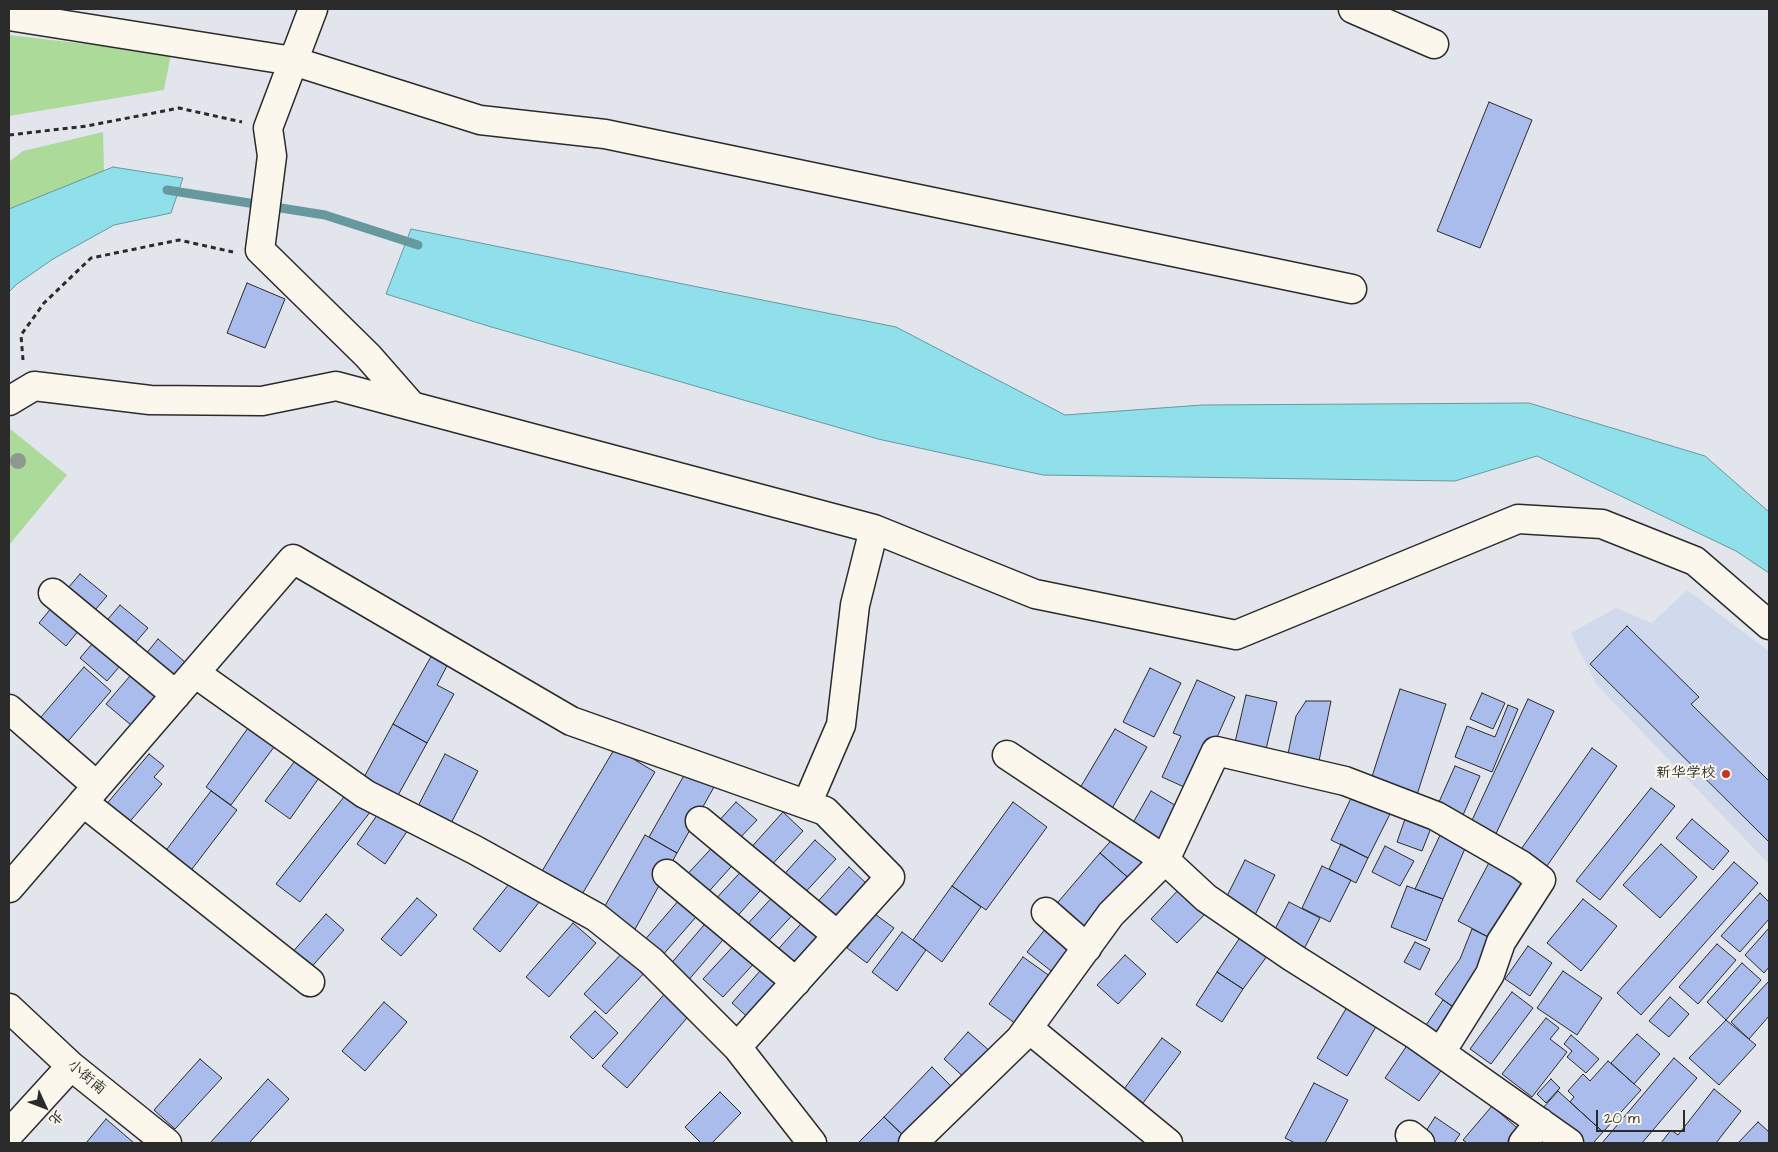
<!DOCTYPE html>
<html>
<head>
<meta charset="utf-8">
<style>
  body { margin:0 }
  #map { position:relative; width:1778px; height:1152px; overflow:hidden; background:#e2e5ec; font-family:"Architects Daughter","LXGW WenKai TC",sans-serif }
  canvas { display:block }
  .frame { position:absolute; inset:0; border:10px solid #2b2b2b; pointer-events:none }
  .north { position:absolute; left:20px; top:1082px; width:50px; height:50px; -webkit-text-stroke:4px #fbf7ec; paint-order:stroke; rotate:133deg; font-size:14px; font-weight:700; line-height:20px; text-align:center; color:#2b2b2b }
  .north::after { content:''; display:block; margin:auto; width:18px; height:22px; background:#2b2b2b; clip-path:polygon(50% 0,100% 100%,50% 72%,0 100%) }
  .scale { position:absolute; left:1596px; top:1110px; width:89px; height:22px; box-sizing:border-box; border:2px solid #2b2b2b; border-top:0; padding-left:6px; font-size:15px; line-height:18px; white-space:nowrap; color:#2b2b2b; -webkit-text-stroke:4px #fbf7ec; paint-order:stroke }
</style>
</head>
<body>
<div id="map">
<canvas width="1778" height="1152"></canvas>
<div class="frame"></div>
<div class="north">北</div>
<div class="scale">20 m</div>
</div>
<script>
const g = document.querySelector('canvas').getContext('2d');
g.lineJoin = 'round';
function fill(path, color) { g.fillStyle = color; g.fill(path, 'evenodd'); }
const poly = rows => new Path2D(rows.map(r => 'M' + r).join(''));
function trace(path, color, width, dash) { g.strokeStyle = color; g.lineWidth = width; g.lineCap = dash ? 'butt' : 'round'; g.setLineDash(dash || []); g.stroke(path); }
function drawText(font, color, halo, rows, align = 'center') {
  g.font = font + ' "Architects Daughter","LXGW WenKai TC",sans-serif'; g.lineWidth = 4; g.setLineDash([]); g.textBaseline = 'middle'; g.strokeStyle = halo; g.fillStyle = color; for (const [text, x, y, turn = 0] of rows) {
    g.save(); g.translate(x, y); g.rotate((+turn || 0) * Math.PI / 180); g.textAlign = isNaN(turn) ? turn : align; if (halo) g.strokeText(text, 0, 0); g.fillText(text, 0, 0); g.restore();
  }
}
fill(poly([
  [1687,590,1769,651,1769,864,1596,684,1571,633,1616,608,1652,623]
]), '#d1d9ec');
fill(poly([
  [9,35,171,54,164,90,9,116],
  [103,132,104,171,9,209,9,162,23,151],
  [9,428,67,475,9,545]
]), '#acda99');
const water = poly([
  [113,167,183,178,171,213,114,225,53,259,17,284,9,292,9,209,113,167],
  [411,229,896,327,1065,415,1202,405,1529,403,1705,456,1769,512,1769,573,1736,551,1537,456,1455,481,1043,475,878,439,488,326,386,294,411,229]
]);
fill(water, '#8fe0eb');
trace(water, '#67989e', 1);
trace(poly([
  [167,190,325,215,418,245]
]), '#67989e', 9);
const building = poly([
  [1489,102,1532,120,1480,248,1437,231,1489,102],
  [247,283,285,299,265,348,227,333,247,283],
  [80,574,107,596,89,617,62,595,80,574],
  [57,601,84,624,66,646,39,623,57,601],
  [120,605,148,628,130,649,102,626,120,605],
  [1627,626,1699,697,1691,704,1769,781,1769,842,1590,664,1627,626],
  [98,637,125,660,107,681,80,658,98,637],
  [158,639,185,662,168,683,141,660,158,639],
  [433,653,449,662,437,685,454,694,427,743,393,724,433,653],
  [84,667,111,691,63,747,35,724,84,667],
  [1150,668,1181,683,1154,737,1123,722,1150,668],
  [136,669,161,690,131,725,106,704,136,669],
  [1197,680,1235,697,1193,791,1162,777,1181,736,1173,733,1197,680],
  [1400,689,1446,704,1415,801,1369,786,1400,689],
  [1482,693,1505,703,1493,729,1470,719,1482,693],
  [1246,695,1277,702,1264,758,1233,751,1246,695],
  [1528,699,1554,711,1493,840,1468,829,1528,699],
  [1306,701,1331,701,1317,771,1286,763,1296,716,1306,701],
  [1508,705,1518,709,1492,772,1455,757,1467,726,1495,737,1508,705],
  [393,724,427,743,396,799,362,781,393,724],
  [248,728,274,747,231,805,206,787,248,728],
  [1115,729,1147,747,1110,812,1077,793,1115,729],
  [615,748,655,772,578,901,538,878,615,748],
  [1592,748,1617,766,1542,873,1517,855,1592,748],
  [149,754,164,766,154,777,162,784,126,826,104,807,149,754],
  [445,754,478,771,447,831,414,814,445,754],
  [297,758,321,775,290,819,265,801,297,758],
  [1455,766,1480,776,1460,822,1435,811,1455,766],
  [686,772,714,787,677,853,649,837,686,772],
  [1651,788,1675,806,1600,900,1576,881,1651,788],
  [211,791,237,810,189,873,164,853,211,791],
  [1151,791,1185,811,1164,848,1130,828,1151,791],
  [347,793,371,811,300,902,276,884,347,793],
  [1353,794,1391,812,1368,858,1331,840,1353,794],
  [736,802,757,820,736,842,716,824,736,802],
  [1013,802,1047,827,986,910,952,886,1013,802],
  [380,811,408,830,385,864,357,844,380,811],
  [783,812,803,831,767,870,747,852,783,812],
  [1405,819,1431,828,1422,851,1397,842,1405,819],
  [1692,819,1729,851,1713,870,1676,838,1692,819],
  [1441,833,1467,844,1443,899,1415,889,1441,833],
  [645,835,677,853,634,931,601,913,645,835],
  [1116,835,1148,863,1132,881,1100,853,1116,835],
  [719,840,739,858,703,898,683,879,719,840],
  [815,840,836,859,800,898,779,880,815,840],
  [1341,844,1368,858,1356,883,1329,869,1341,844],
  [1661,844,1697,877,1660,918,1623,885,1661,844],
  [1385,846,1414,861,1400,886,1372,872,1385,846],
  [1100,853,1132,881,1085,936,1053,908,1100,853],
  [1491,859,1532,880,1498,942,1458,921,1491,859],
  [1245,860,1275,875,1253,919,1223,904,1245,860],
  [1734,862,1758,883,1641,1015,1617,993,1734,862],
  [748,864,768,882,732,922,712,903,748,864],
  [1322,866,1351,880,1330,922,1302,908,1322,866],
  [849,867,869,886,833,925,813,907,849,867],
  [513,879,540,901,500,952,473,929,513,879],
  [952,886,981,907,942,962,913,940,952,886],
  [1182,886,1208,911,1177,943,1151,919,1182,886],
  [1407,886,1443,899,1426,941,1391,927,1407,886],
  [778,891,798,909,762,948,742,930,778,891],
  [685,893,703,909,661,957,643,942,685,893],
  [1760,893,1769,902,1769,919,1740,952,1721,936,1760,893],
  [417,898,437,915,401,956,381,939,417,898],
  [1583,899,1617,926,1581,971,1547,943,1583,899],
  [1289,902,1320,918,1304,949,1273,933,1289,902],
  [872,912,894,928,867,963,847,948,872,912],
  [326,914,344,930,308,971,290,955,326,914],
  [808,916,828,935,792,974,772,956,808,916],
  [710,918,728,934,686,983,668,967,710,918],
  [573,923,596,943,549,997,526,977,573,923],
  [1050,923,1078,945,1055,974,1027,952,1050,923],
  [1769,928,1769,967,1764,973,1745,955,1769,928],
  [1472,929,1498,942,1459,1011,1435,994,1460,959,1472,929],
  [902,932,926,950,897,991,872,972,902,932],
  [1243,933,1270,952,1243,989,1217,972,1243,933],
  [739,940,759,958,723,997,703,979,739,940],
  [1415,942,1430,949,1420,970,1404,962,1415,942],
  [1717,944,1736,960,1698,1004,1679,987,1717,944],
  [1528,946,1552,963,1530,996,1505,979,1528,946],
  [624,951,646,971,606,1014,584,994,624,951],
  [1125,955,1146,974,1118,1004,1097,985,1125,955],
  [1023,957,1054,979,1020,1027,989,1004,1023,957],
  [767,963,788,982,752,1021,732,1003,767,963],
  [1742,963,1761,980,1726,1020,1707,1002,1742,963],
  [1563,971,1602,998,1577,1035,1537,1008,1563,971],
  [1217,972,1243,989,1222,1022,1196,1005,1217,972],
  [1769,981,1769,1016,1749,1039,1731,1022,1769,981],
  [667,991,692,1012,627,1088,602,1066,667,991],
  [1512,992,1533,1008,1491,1064,1470,1049,1512,992],
  [1670,997,1689,1014,1669,1037,1649,1021,1670,997],
  [1443,1000,1459,1011,1437,1045,1420,1034,1443,1000],
  [384,1002,407,1022,365,1071,342,1051,384,1002],
  [1350,1002,1380,1020,1347,1076,1317,1058,1350,1002],
  [595,1011,618,1033,593,1059,570,1037,595,1011],
  [1546,1018,1559,1028,1550,1039,1567,1052,1532,1097,1502,1074,1546,1018],
  [1726,1020,1756,1045,1719,1085,1689,1058,1726,1020],
  [968,1032,992,1053,968,1081,944,1059,968,1032],
  [1637,1034,1660,1054,1634,1084,1611,1063,1637,1034],
  [1571,1035,1599,1059,1586,1073,1567,1057,1572,1051,1564,1044,1571,1035],
  [1162,1038,1181,1052,1143,1103,1124,1089,1162,1038],
  [1408,1044,1443,1068,1419,1101,1385,1078,1408,1044],
  [1674,1058,1697,1078,1642,1143,1602,1143,1674,1058],
  [200,1059,222,1078,175,1129,154,1110,200,1059],
  [1608,1061,1641,1090,1603,1132,1570,1102,1574,1097,1568,1091,1583,1074,1590,1081,1608,1061],
  [932,1067,954,1089,906,1138,884,1117,932,1067],
  [268,1079,289,1099,249,1143,210,1143,268,1079],
  [1551,1079,1560,1088,1546,1103,1537,1094,1551,1079],
  [1314,1083,1348,1100,1325,1143,1295,1143,1285,1138,1314,1083],
  [1714,1089,1741,1111,1716,1143,1661,1143,1671,1130,1678,1135,1714,1089],
  [1558,1091,1603,1132,1593,1143,1582,1143,1543,1108,1558,1091],
  [720,1092,741,1113,712,1143,701,1143,685,1127,720,1092],
  [1492,1106,1523,1133,1514,1143,1467,1143,1463,1140,1492,1106],
  [884,1117,906,1138,902,1143,858,1143,884,1117],
  [1435,1117,1460,1134,1454,1143,1428,1143,1421,1139,1435,1117],
  [106,1119,134,1143,86,1143,106,1119],
  [1758,1122,1769,1132,1769,1143,1738,1143,1758,1122]
]);
fill(building, '#a9bceb');
trace(building, '#2b2b2b', 1);
const minor = poly([
  [313,9,268,128,272,156,260,250,368,356,411,405],
  [1353,9,1434,44],
  [9,16,293,61,480,120,605,134,1352,289],
  [9,401,34,386,150,400,262,401,336,386,874,529,1035,594,1236,635,1518,519,1602,524,1695,561,1769,625],
  [53,593,176,695],
  [195,673,365,794,475,850,596,917,651,961,737,1047],
  [9,709,97,786],
  [1007,755,1165,860,1206,898,1292,957,1417,1036,1569,1143],
  [83,802,310,982],
  [807,804,841,725,855,605,874,529],
  [700,821,837,935],
  [667,874,796,982],
  [9,888,293,559,571,721,825,811,890,877,737,1047,812,1143],
  [1046,912,1087,948],
  [9,1008,71,1066,167,1143],
  [1028,1028,1168,1143],
  [9,1134,71,1066],
  [1410,1135,1420,1143],
  [913,1143,1020,1039,1111,914,1165,860,1216,751,1345,781,1436,816,1521,865,1541,880,1501,942,1490,974,1441,1052],
  [1523,1143,1540,1122]
]);
trace(minor, '#2b2b2b', 31);
trace(poly([
  [9,135,87,126,179,108,242,122],
  [23,360,21,335,44,303,91,258,179,240,233,252]
]), '#2b2b2b', 3, [5, 4]);
trace(minor, '#fbf7ec', 28);
g.fillStyle = '#8f9791';
for (const [x, y] of [
  [18,461]
]) { g.beginPath(); g.arc(x, y, 8, 0, 2 * Math.PI); g.fill(); }
for (const [x, y, r, color] of [
  [1726,774,5,"#c8321e"]
]) { const dot = new Path2D(); dot.arc(x, y, r, 0, 2 * Math.PI); g.fillStyle = color; g.fill(dot); trace(dot, '#fbf7ec', 2); }
drawText('15px', '#2b2b2b', '#fbf7ec', [
  ["新华学校",1716,774]
], 'right');
drawText('15px', '#2b2b2b', '#fbf7ec', [
  ["小街南",86,1078,40]
]);
</script>
</body>
</html>
